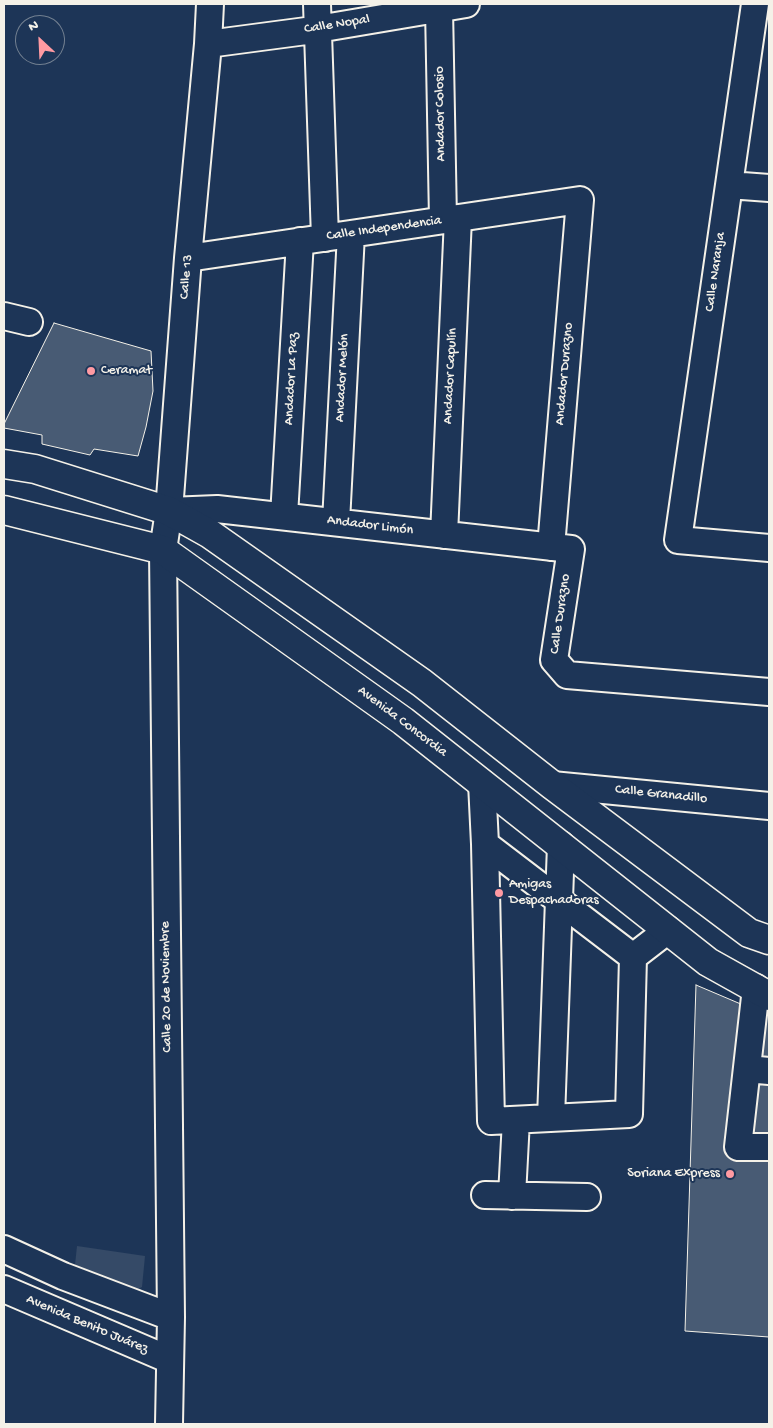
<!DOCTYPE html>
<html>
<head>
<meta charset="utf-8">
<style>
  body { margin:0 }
  #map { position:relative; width:773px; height:1428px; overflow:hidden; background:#1d3557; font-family:"Gochi Hand",sans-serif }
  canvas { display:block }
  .frame { position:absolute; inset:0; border:5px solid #f4f1e8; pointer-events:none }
  .north { position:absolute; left:15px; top:15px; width:50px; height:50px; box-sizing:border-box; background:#1d3557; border:1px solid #738091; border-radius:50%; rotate:335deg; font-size:14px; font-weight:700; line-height:20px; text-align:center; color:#f4f1e8 }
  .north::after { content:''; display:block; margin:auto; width:18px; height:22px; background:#ff9aa2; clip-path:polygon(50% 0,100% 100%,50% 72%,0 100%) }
</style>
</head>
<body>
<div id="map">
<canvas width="773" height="1428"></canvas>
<div class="frame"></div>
<div class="north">N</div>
</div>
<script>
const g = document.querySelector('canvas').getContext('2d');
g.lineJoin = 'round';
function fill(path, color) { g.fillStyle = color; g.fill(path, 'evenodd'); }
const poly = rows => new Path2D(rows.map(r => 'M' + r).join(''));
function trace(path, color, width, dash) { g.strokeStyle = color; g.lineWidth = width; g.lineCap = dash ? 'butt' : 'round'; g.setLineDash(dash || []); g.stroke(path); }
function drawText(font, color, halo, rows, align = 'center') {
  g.font = font + ' "Gochi Hand",sans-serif'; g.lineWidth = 4; g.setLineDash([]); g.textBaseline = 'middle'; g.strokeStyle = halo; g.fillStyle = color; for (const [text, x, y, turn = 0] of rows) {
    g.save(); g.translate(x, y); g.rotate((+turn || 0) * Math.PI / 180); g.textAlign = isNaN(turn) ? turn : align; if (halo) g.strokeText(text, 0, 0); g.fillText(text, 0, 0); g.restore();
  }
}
fill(poly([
  [77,1246,145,1256,142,1287,135,1291,75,1265]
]), '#354a67');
const building = poly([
  [54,323,151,351,153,391,146,427,138,456,94,449,90,455,42,444,42,435,4,428,4,424,54,323],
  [696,985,769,1016,769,1337,685,1331,696,985]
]);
fill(building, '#485b74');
trace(building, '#f4f1e8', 1);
const minor = poly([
  [317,4,325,238],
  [755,4,678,540,769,548],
  [439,8,443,220],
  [208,44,306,31,466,4],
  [729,185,769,188],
  [188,258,580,200,551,547],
  [4,316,29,322],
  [169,511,217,509,571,549,554,660,567,675,769,692],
  [284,516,300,241],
  [336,522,351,234],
  [444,535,458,218],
  [482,783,485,844,491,1121,629,1114,633,957,668,930],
  [552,785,769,806],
  [485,844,633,957],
  [756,988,738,1147,769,1147],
  [747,1069,769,1071],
  [551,1118,561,845],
  [485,1195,587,1197],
  [512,1196,516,1120],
  [4,1249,63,1276,171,1317],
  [4,1289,170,1360],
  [169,1424,171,1317,163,550,169,511,188,258,208,44,210,4]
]);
const major = poly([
  [4,464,35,469,169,511,210,534,422,683,552,785,749,933,769,940],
  [4,510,163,550,403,721,708,962,769,996]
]);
trace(minor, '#f4f1e8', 30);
trace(major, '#f4f1e8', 31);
trace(minor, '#1d3557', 26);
trace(major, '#1d3557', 28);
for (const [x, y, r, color] of [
  [91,371,5,"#ff9aa2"],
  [499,893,5,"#ff9aa2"],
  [730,1174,5,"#ff9aa2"]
]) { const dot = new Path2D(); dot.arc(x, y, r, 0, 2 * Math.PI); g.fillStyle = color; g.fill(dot); trace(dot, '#1d3557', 2); }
drawText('14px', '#f4f1e8', '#1d3557', [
  ["Calle Nopal",337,25,-9],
  ["Andador Colosio",441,114,-91],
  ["Calle Independencia",384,229,-8],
  ["Calle Naranja",716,272,-82],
  ["Calle 13",187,277,-85],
  ["Andador Durazno",565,374,-85],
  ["Andador Capulín",451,376,-87],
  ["Andador Melón",343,378,-87],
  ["Andador La Paz",292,379,-87],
  ["Andador Limón",370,526,7],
  ["Calle Durazno",561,614,-82],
  ["Avenida Concordia",402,722,37],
  ["Calle Granadillo",661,795,6],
  ["Calle 20 de Noviembre",167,987,-91],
  ["Avenida Benito Juárez",87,1325,23]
]);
drawText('14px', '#f4f1e8', '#1d3557', [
  ["Ceramat",101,371],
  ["Amigas",509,885],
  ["Despachadoras",509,901],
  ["Soriana Express",720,1174,"right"]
], 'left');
</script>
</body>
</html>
